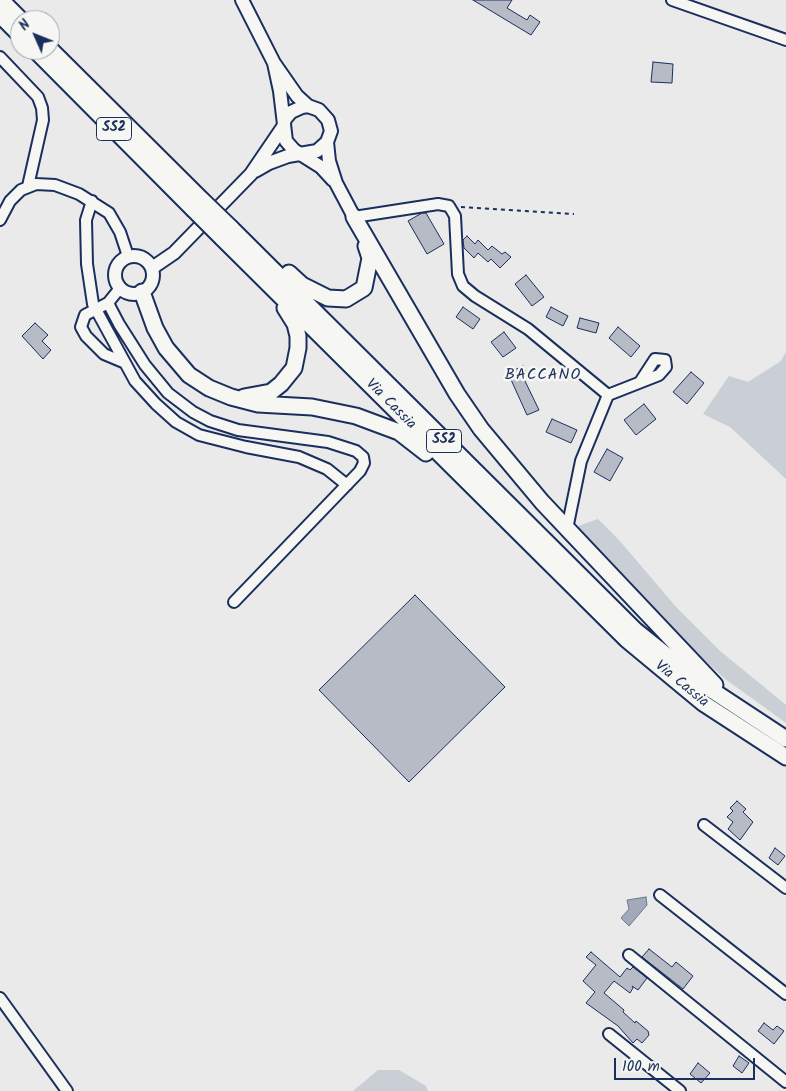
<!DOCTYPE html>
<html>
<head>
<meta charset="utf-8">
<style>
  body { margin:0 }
  #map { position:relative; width:786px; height:1091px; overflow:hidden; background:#e9eae9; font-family:Kalam,sans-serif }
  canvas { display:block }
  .north { position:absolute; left:10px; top:10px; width:50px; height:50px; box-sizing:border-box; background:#f6f6f2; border:1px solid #9ea6b7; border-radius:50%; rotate:314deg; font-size:14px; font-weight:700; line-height:20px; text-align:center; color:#1b2f5e }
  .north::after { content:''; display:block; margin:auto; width:18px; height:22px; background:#1b2f5e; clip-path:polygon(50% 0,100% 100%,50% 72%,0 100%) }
  .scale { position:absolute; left:614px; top:1058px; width:141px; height:22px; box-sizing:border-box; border:2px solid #1b2f5e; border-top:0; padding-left:6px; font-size:15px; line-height:18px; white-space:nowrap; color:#1b2f5e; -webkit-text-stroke:4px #f6f6f2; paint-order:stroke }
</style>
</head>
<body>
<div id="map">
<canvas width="786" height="1091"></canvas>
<div class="north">N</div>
<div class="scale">100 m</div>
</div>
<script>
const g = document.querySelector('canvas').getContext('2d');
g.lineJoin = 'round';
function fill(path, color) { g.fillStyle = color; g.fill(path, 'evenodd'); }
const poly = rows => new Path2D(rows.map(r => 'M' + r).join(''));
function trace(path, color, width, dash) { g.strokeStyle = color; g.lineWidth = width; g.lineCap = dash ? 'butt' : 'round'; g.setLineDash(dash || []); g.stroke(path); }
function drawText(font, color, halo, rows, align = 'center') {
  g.font = font + ' Kalam,sans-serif'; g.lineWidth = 5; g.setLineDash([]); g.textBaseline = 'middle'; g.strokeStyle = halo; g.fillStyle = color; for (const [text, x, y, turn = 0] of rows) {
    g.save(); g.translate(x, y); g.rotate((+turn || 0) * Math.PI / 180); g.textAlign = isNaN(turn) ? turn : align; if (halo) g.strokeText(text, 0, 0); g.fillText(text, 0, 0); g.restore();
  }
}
fill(poly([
  [786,352,786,479,730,427,703,414,729,376,748,382,781,361],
  [598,519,619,540,677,608,719,650,786,705,786,723,724,678,684,641,583,536,578,526],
  [378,1070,399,1070,426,1086,428,1091,353,1091]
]), '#caced5');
const water = poly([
  [646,897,647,905,629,926,621,918,629,909,627,900,646,897]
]);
fill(water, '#a2aaba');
trace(water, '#6c7995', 1);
const building = poly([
  [473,0,512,0,507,8,527,20,530,15,540,22,531,35,473,0],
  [653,62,673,64,672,83,651,82,653,62],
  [422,213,426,213,444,244,427,254,408,221,422,213],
  [467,236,475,244,478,240,488,250,492,246,502,254,505,252,511,257,500,268,491,259,488,262,478,253,474,258,464,248,463,240,467,236],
  [526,275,544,297,532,306,515,284,526,275],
  [463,307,480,319,473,329,456,317,463,307],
  [551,307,568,316,563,326,546,317,551,307],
  [580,318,599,323,596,333,577,328,580,318],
  [35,323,48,335,42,341,51,350,43,359,22,336,35,323],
  [618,327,640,346,631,357,609,338,618,327],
  [504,332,516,348,503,357,491,342,504,332],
  [523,366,528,376,524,379,539,410,527,415,508,373,523,366],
  [691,372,704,383,687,404,673,392,691,372],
  [644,404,656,419,636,435,624,420,644,404],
  [552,419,577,430,571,443,546,432,552,419],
  [607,449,623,458,610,481,594,472,607,449],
  [415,595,505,687,409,782,319,690,415,595],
  [737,801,746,809,743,812,753,822,740,840,728,829,733,822,727,817,733,811,730,808,737,801],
  [775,848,785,856,778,865,769,858,775,848],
  [649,949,672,967,676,962,693,976,683,989,642,957,649,949],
  [591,952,620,977,627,968,630,970,633,967,647,978,638,990,632,986,633,988,630,993,614,981,604,993,624,1010,623,1012,635,1023,636,1021,648,1031,649,1035,642,1043,637,1039,633,1043,618,1026,586,1003,595,992,583,981,596,965,586,957,591,952],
  [764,1023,773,1030,777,1026,784,1031,774,1044,758,1031,764,1023],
  [739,1056,749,1063,742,1073,733,1066,739,1056],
  [698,1063,710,1073,701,1083,690,1074,698,1063]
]);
fill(building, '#b6bbc6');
trace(building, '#1b2f5e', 1);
const minor = poly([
  [672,0,786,40],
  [0,57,38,97,42,108,43,120,28,186],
  [92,201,86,220,87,264,93,304,135,381,156,404,176,422,199,435,246,447,299,457,327,469,347,485],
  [354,217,438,204,449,206,455,216,458,274,463,286,475,296,528,329,608,395,581,461,567,529],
  [0,220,10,201,21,190,36,184,55,185,79,194,109,213,120,232,128,256],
  [108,303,120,288],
  [123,362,104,354,86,336,81,327,85,315,108,303,119,324,145,365,168,393,193,412,210,421,238,430,328,442,356,451,363,457,364,463,360,471,234,602],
  [608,395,659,375,666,367,665,360,655,359,640,382],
  [704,825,786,888],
  [660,895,786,994],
  [629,955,786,1082],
  [0,998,67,1091],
  [609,1034,680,1091]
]);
const major = poly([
  [242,0,274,63,297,96,308,106],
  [274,63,280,91,286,141,294,150,321,167,333,180],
  [255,171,269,163,288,156,317,151,327,142],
  '115 275a19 19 0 1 1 38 0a19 19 0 1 1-38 0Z',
  [152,268,174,253,251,174,283,127,285,119,291,112,302,107,308,106,319,110,328,120,331,131,327,142,329,161,336,183,354,217]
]);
const highway = poly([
  [1,0,21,20],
  [0,15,20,35],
  [50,49,202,200],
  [35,50,193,209],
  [354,217,457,394,481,429,542,502,715,685],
  [231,228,635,630,701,683,786,739],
  [222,238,627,640,703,703,786,757],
  [289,273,302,285,328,298,346,299,364,288,370,258,366,246],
  [142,292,155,328,166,348,189,375,209,388,231,397,258,404,312,407,356,416,399,432,426,453],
  [244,397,271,392,281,384,294,368,298,348,298,336,295,324,285,308]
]);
trace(minor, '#1b2f5e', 14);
trace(major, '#1b2f5e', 16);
trace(highway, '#1b2f5e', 19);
trace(poly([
  [461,207,574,214]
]), '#1b2f5e', 2, [4, 4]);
trace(minor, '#f6f6f2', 10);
trace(major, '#f6f6f2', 12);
trace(highway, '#f6f6f2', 15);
const highwayBridge = poly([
  [202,200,231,228],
  [193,209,222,238]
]);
trace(highwayBridge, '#1b2f5e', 19, []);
trace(highwayBridge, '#f6f6f2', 15);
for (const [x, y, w] of [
  [114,129,35],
  [444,441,35]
]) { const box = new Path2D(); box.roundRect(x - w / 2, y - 11.5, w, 23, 4); g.fillStyle = '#f6f6f2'; g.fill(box); trace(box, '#1b2f5e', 1); }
drawText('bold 14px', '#1b2f5e', null, [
  ["SS2",114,129],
  ["SS2",444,441]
]);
drawText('15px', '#1b2f5e', '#f6f6f2', [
  ["Via Cassia",390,405,45],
  ["Via Cassia",681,685,39]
]);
g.letterSpacing = '1px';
drawText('16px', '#1b2f5e', '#f6f6f2', [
  ["BACCANO",543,376]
]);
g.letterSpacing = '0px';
</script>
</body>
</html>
